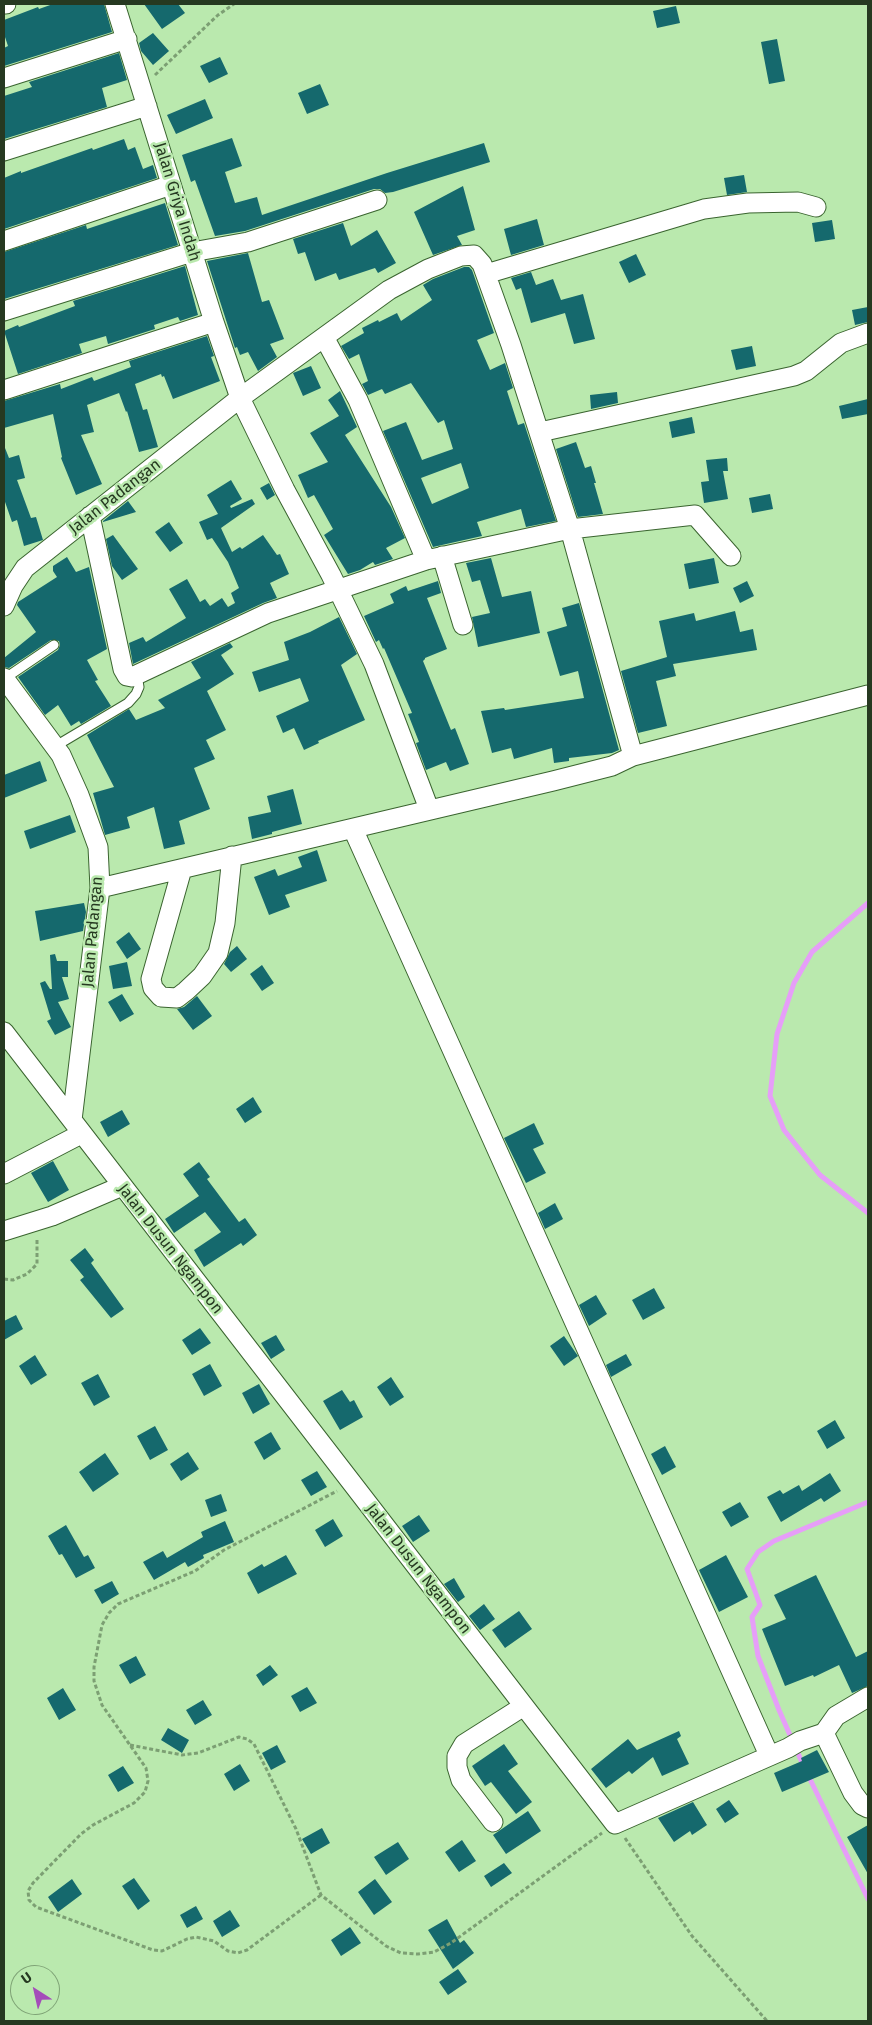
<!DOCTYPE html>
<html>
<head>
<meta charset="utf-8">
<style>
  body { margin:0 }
  #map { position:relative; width:872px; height:2025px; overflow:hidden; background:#bae9ae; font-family:"Fira Sans",sans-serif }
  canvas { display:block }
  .frame { position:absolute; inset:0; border:5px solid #263921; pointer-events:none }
  .north { position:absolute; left:10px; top:1965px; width:50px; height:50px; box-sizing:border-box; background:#bae9ae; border:1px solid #7fa376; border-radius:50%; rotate:325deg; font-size:14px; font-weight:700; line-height:20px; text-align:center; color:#263921 }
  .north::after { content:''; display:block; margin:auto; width:18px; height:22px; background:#a44cb9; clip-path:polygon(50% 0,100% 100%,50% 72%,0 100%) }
</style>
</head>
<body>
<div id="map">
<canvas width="872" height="2025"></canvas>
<div class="frame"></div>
<div class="north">U</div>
</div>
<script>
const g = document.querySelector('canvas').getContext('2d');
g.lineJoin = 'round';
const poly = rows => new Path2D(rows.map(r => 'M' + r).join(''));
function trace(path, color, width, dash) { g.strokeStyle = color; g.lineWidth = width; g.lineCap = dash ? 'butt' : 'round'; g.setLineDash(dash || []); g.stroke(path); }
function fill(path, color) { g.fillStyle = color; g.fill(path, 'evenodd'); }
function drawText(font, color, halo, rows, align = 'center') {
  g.font = font + ' "Fira Sans",sans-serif'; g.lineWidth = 5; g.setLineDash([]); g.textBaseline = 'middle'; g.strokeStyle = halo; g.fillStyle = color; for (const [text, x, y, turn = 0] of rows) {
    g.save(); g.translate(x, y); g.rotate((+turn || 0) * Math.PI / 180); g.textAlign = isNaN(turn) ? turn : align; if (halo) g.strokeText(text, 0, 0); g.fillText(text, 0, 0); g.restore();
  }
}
trace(poly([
  [868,903,812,952,794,983,777,1034,770,1096,784,1130,820,1175,868,1213],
  [804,1767,779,1710,758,1656,752,1617,760,1605,747,1569,758,1552,774,1541,868,1502],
  [808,1775,868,1899]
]), '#e69ef8', 5);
fill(poly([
  [53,4,104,4,112,32,4,66,4,48,8,46,4,34,4,20,38,7,39,9],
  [144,4,178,4,185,13,162,29],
  [676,6,680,23,657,28,653,11],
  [153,33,169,51,153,65,141,51,139,43],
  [777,39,785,81,769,84,761,42],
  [119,53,127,80,102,88,107,107,4,139,4,96,32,87,29,82],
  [220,57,228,74,209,83,200,66],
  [320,84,329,105,307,114,298,93],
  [205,99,213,118,176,134,167,115],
  [232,138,242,166,225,172,235,203,257,197,262,215,387,173,484,143,490,162,393,192,385,193,380,189,374,189,245,231,215,236,195,180,191,182,182,155],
  [124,139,128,150,135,147,143,169,153,165,157,178,4,229,4,178,21,171,21,173,92,148,93,150],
  [744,175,747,192,727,195,724,178],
  [463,186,475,230,457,236,462,245,433,255,414,212],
  [165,203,178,245,4,299,4,252,86,225,87,229],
  [537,219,544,245,511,255,504,229],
  [832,220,835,239,815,242,812,223],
  [343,223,351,246,377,230,396,263,378,273,375,268,339,280,336,273,315,281,305,252,298,254,293,239],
  [248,253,262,302,269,300,284,339,270,344,277,357,258,371,248,352,240,355,237,347,235,348,207,261],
  [636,254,646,275,629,283,619,262],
  [185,266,198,315,180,321,178,317,154,325,155,329,108,344,106,336,79,344,82,353,18,374,4,331,18,325,19,327,75,306,73,301],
  [464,267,469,267,472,270,494,333,477,340,490,370,505,363,513,388,507,391,518,425,524,423,556,521,526,527,521,509,477,522,482,536,433,547,383,431,406,422,422,460,453,449,444,420,438,423,411,383,385,394,382,389,368,395,362,384,368,381,359,354,349,359,341,346,364,333,362,328,378,320,379,322,397,313,401,321,432,300,423,285,433,279],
  [461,463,469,488,432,504,421,478],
  [531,272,536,285,553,279,561,300,583,294,595,339,574,344,565,313,531,323,521,288,516,290,511,278],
  [868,307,868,322,855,325,852,310],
  [207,336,214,356,211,357,220,381,173,399,164,376,162,377,161,374,135,384,143,410,147,409,158,447,139,452,127,411,126,412,119,393,87,405,94,432,81,435,102,484,76,495,61,458,62,457,53,414,4,428,4,401,60,384,61,389,92,377,94,381,131,367,129,361],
  [752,346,756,366,736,370,731,350],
  [311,366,321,388,303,396,293,373],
  [340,391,357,427,345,435,391,507,405,538,386,548,393,559,375,565,373,562,360,570,348,574,324,535,333,529,314,495,308,498,298,475,328,462,310,433,339,416,328,400],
  [617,392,618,403,591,409,590,395],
  [868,399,868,414,842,419,839,406],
  [692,417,695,433,672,438,669,422],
  [576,442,585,468,591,466,596,483,594,483,603,514,578,517,577,515,556,449],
  [5,448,9,458,19,455,25,478,17,480,31,518,36,517,43,540,24,546,17,520,12,522,4,499],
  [727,458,728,471,723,471,728,499,704,503,701,482,709,481,706,460],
  [231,480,242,499,230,506,231,508,252,499,255,504,221,528,232,552,240,547,242,549,263,535,277,555,280,554,289,574,270,583,277,598,263,603,133,664,129,643,143,637,146,642,186,618,169,589,187,579,200,602,205,599,210,606,222,598,228,607,235,603,231,593,239,588,228,562,212,538,207,540,199,522,218,514,207,495],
  [269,483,275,495,267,500,260,488],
  [770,494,773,509,752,513,749,498],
  [128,501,136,512,103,522,103,521],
  [169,522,183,543,170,552,155,532],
  [113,535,138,569,122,580,112,566,106,539],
  [67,557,76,572,89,567,107,649,87,660,98,680,95,681,111,706,81,724,79,721,71,726,58,705,45,715,18,677,58,650,60,645,59,641,51,640,9,668,4,667,4,658,36,632,17,605,18,602,57,577,53,571,53,566],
  [491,558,502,597,531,591,540,633,478,647,472,617,490,613,480,580,472,582,466,563],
  [714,558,719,583,689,589,684,564],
  [438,581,441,593,427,598,447,649,425,658,425,659,423,661,451,730,455,728,469,764,450,771,446,762,426,770,416,743,419,742,408,714,412,713,384,648,383,649,379,640,376,642,364,616,394,603,390,594,406,586,408,591],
  [747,581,754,596,740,603,733,588],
  [579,603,619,750,612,753,569,758,569,761,554,763,552,748,514,759,511,748,492,753,481,711,504,708,505,710,584,698,578,671,560,676,547,632,567,626,562,608],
  [735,611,740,632,753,629,757,650,673,664,676,676,656,681,667,726,638,733,621,671,667,657,659,621,694,613,696,621],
  [339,617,357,654,341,665,365,720,318,741,319,743,304,750,294,728,283,733,276,716,309,701,300,678,259,692,252,672,289,660,284,642,310,632],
  [230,643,233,647,221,655,234,674,207,691,226,730,206,740,215,759,194,768,210,809,179,821,185,844,164,849,154,807,127,817,130,828,105,835,93,793,114,787,87,735,129,709,136,720,165,708,158,700,201,678,191,662],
  [40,761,47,781,4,798,4,775],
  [293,789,302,824,272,832,272,834,252,839,248,817,271,812,267,796],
  [70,815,76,832,30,849,24,831],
  [317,850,327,881,285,895,290,907,269,915,254,877,275,869,278,876,302,867,298,857],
  [84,903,86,912,83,931,40,941,35,911],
  [129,932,141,949,127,959,116,942],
  [237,946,247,959,231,972,224,964,230,952],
  [55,954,57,961,68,961,68,977,62,977,69,999,58,1002,71,1027,55,1035,47,1021,51,1019,40,983,45,981,50,989,52,989,50,955],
  [127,962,132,986,113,989,109,966],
  [262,965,274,983,262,991,250,974],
  [122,994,134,1014,120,1022,108,1002],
  [197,996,212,1016,193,1030,177,1009,184,1007],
  [253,1097,262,1112,245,1123,236,1109],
  [122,1110,130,1124,108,1137,100,1122],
  [534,1123,544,1144,533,1149,546,1173,526,1183,504,1138],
  [53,1161,69,1190,48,1202,31,1173],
  [199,1162,210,1177,207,1179,239,1222,245,1218,257,1235,243,1246,241,1243,204,1267,194,1250,221,1232,205,1212,174,1233,165,1219,199,1196,183,1174],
  [555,1203,563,1219,545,1229,538,1213],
  [85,1248,94,1260,91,1263,124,1309,111,1318,80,1280,84,1277,70,1260],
  [654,1288,665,1308,643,1320,632,1300],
  [596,1295,607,1314,589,1326,579,1305],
  [16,1315,23,1329,4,1340,4,1321],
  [200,1328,211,1343,192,1355,182,1340],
  [276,1335,285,1350,271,1359,261,1343],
  [564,1336,578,1356,564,1366,550,1346],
  [626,1354,632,1365,611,1377,606,1365],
  [35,1355,47,1375,31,1385,19,1366],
  [210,1364,222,1386,204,1396,192,1374],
  [98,1374,110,1397,94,1406,81,1383],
  [391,1377,404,1397,390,1406,377,1387],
  [259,1384,270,1404,253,1414,242,1393],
  [342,1390,350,1402,354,1400,363,1417,340,1430,323,1401],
  [835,1420,845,1438,827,1449,817,1431],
  [155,1426,168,1450,150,1460,137,1436],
  [271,1432,281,1449,264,1460,254,1442],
  [665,1446,676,1467,662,1475,651,1454],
  [188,1452,199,1469,181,1481,170,1464],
  [105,1453,119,1474,93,1492,79,1472],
  [317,1471,327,1487,311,1496,301,1480],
  [830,1473,841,1491,824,1502,821,1498,781,1522,767,1497,780,1490,783,1494,799,1485,802,1491],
  [221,1494,227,1511,211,1517,205,1500],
  [740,1502,749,1517,731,1527,722,1512],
  [419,1515,430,1531,413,1542,402,1526],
  [333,1519,343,1536,325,1547,315,1530],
  [225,1521,234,1542,203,1555,204,1558,188,1567,185,1562,154,1580,143,1562,163,1551,167,1558,203,1537,201,1532],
  [66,1525,84,1557,88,1555,95,1568,76,1578,62,1554,59,1555,48,1536],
  [286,1555,297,1574,258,1594,247,1573,262,1564,264,1567],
  [726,1555,748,1597,719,1612,699,1570],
  [816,1575,856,1657,868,1651,868,1686,852,1693,839,1665,814,1677,813,1675,785,1686,762,1629,786,1619,774,1595],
  [454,1578,465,1597,458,1602,444,1584],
  [112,1581,119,1594,102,1604,94,1590],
  [484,1604,495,1619,480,1630,469,1616],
  [519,1611,532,1629,505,1648,492,1630],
  [136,1656,146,1675,130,1684,119,1665],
  [270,1665,278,1675,263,1686,256,1675],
  [307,1687,317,1703,300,1712,291,1696],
  [63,1688,76,1710,59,1720,47,1698],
  [203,1700,212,1715,195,1725,186,1710],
  [168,1728,189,1740,182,1753,161,1740],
  [679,1731,681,1736,677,1739,689,1764,662,1776,653,1757,632,1774,629,1771,606,1788,591,1769,628,1739,637,1750],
  [504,1744,518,1764,508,1771,532,1802,516,1814,491,1782,485,1786,472,1766],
  [277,1745,286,1762,271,1770,262,1753],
  [817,1750,829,1772,782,1792,774,1773,802,1761,801,1758],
  [240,1764,250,1781,234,1791,224,1774],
  [123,1766,134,1783,118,1792,108,1775],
  [729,1800,739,1814,725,1823,716,1809],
  [693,1802,707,1825,692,1835,690,1831,674,1842,658,1818],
  [528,1811,541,1831,506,1854,493,1835],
  [868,1825,868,1874,847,1837],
  [322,1828,330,1843,311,1854,302,1839],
  [462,1840,476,1861,459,1872,445,1852],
  [398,1842,409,1859,386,1875,374,1857],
  [504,1863,512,1873,491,1887,484,1876],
  [134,1878,150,1901,138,1910,122,1886],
  [72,1879,82,1894,58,1912,48,1897],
  [375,1879,392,1902,374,1915,358,1892],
  [196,1906,203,1919,187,1928,180,1915],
  [230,1910,240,1926,222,1937,213,1921],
  [447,1919,460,1943,464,1940,474,1953,453,1969,428,1930],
  [350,1927,361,1943,341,1956,331,1940],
  [458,1969,467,1982,448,1995,439,1982]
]), '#15696d');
const service = poly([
  [4,679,54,645],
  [54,747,128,703,136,694,139,687,137,675]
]);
const minor = poly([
  [4,4,6,4],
  [115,4,214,322,240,398,285,490,331,575,374,664,429,809],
  [4,78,127,39],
  [4,151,147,106],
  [4,241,171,185],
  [486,274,704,209,748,203,798,202,816,207],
  [4,311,192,252,248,242,377,200],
  [324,337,358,400,426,560],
  [4,390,214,322],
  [540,432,794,376,806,371,841,343,868,333],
  [90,516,123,669,127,676,132,677,268,613,426,560,570,529,695,515,731,556],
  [442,556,463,625],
  [4,606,13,586,25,568,240,398,389,290,428,269,461,256,474,255,482,264,511,345,570,529,633,756,612,766,553,781,100,888],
  [4,678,61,755,79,795,98,847,100,888,72,1120],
  [633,756,868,695],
  [353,829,769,1755],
  [182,869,151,979,153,988,161,997,177,998,186,991,202,976,218,953,225,923,232,856],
  [4,1032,615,1824,788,1748,800,1741,824,1733,853,1793,862,1805,868,1808],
  [4,1174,81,1134],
  [4,1231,52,1216,122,1186],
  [824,1733,836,1716,868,1697],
  [493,1822,461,1780,457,1767,457,1756,464,1744,524,1706]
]);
trace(service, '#3a642f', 11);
trace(minor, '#3a642f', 21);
trace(poly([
  [155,75,218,15,234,4],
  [4,1279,13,1280,27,1274,37,1264,37,1238],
  [130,1745,182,1755,198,1753,239,1737,247,1739,254,1744,296,1829,321,1895,386,1946,401,1953,418,1954,434,1952,451,1943,602,1833],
  [625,1838,692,1936,767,2021],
  [321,1895,247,1950,238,1953,228,1951,214,1941,196,1937,187,1939,162,1951,153,1950,36,1907,29,1900,28,1891,33,1883,81,1834,93,1825,134,1803,145,1792,148,1781,146,1768,102,1705,94,1681,94,1667,102,1625,109,1613,118,1604,195,1571,224,1550,337,1491]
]), '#7c9f73', 3, [4, 2.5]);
trace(service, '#fff', 9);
trace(minor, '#fff', 19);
drawText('16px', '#263921', '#bae9ae', [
  ["Jalan Griya Indah",177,202,73],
  ["Jalan Padangan",115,497,-38],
  ["Jalan Padangan",93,932,-85],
  ["Jalan Dusun Ngampon",170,1249,52],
  ["Jalan Dusun Ngampon",418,1569,52]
]);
</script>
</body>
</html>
